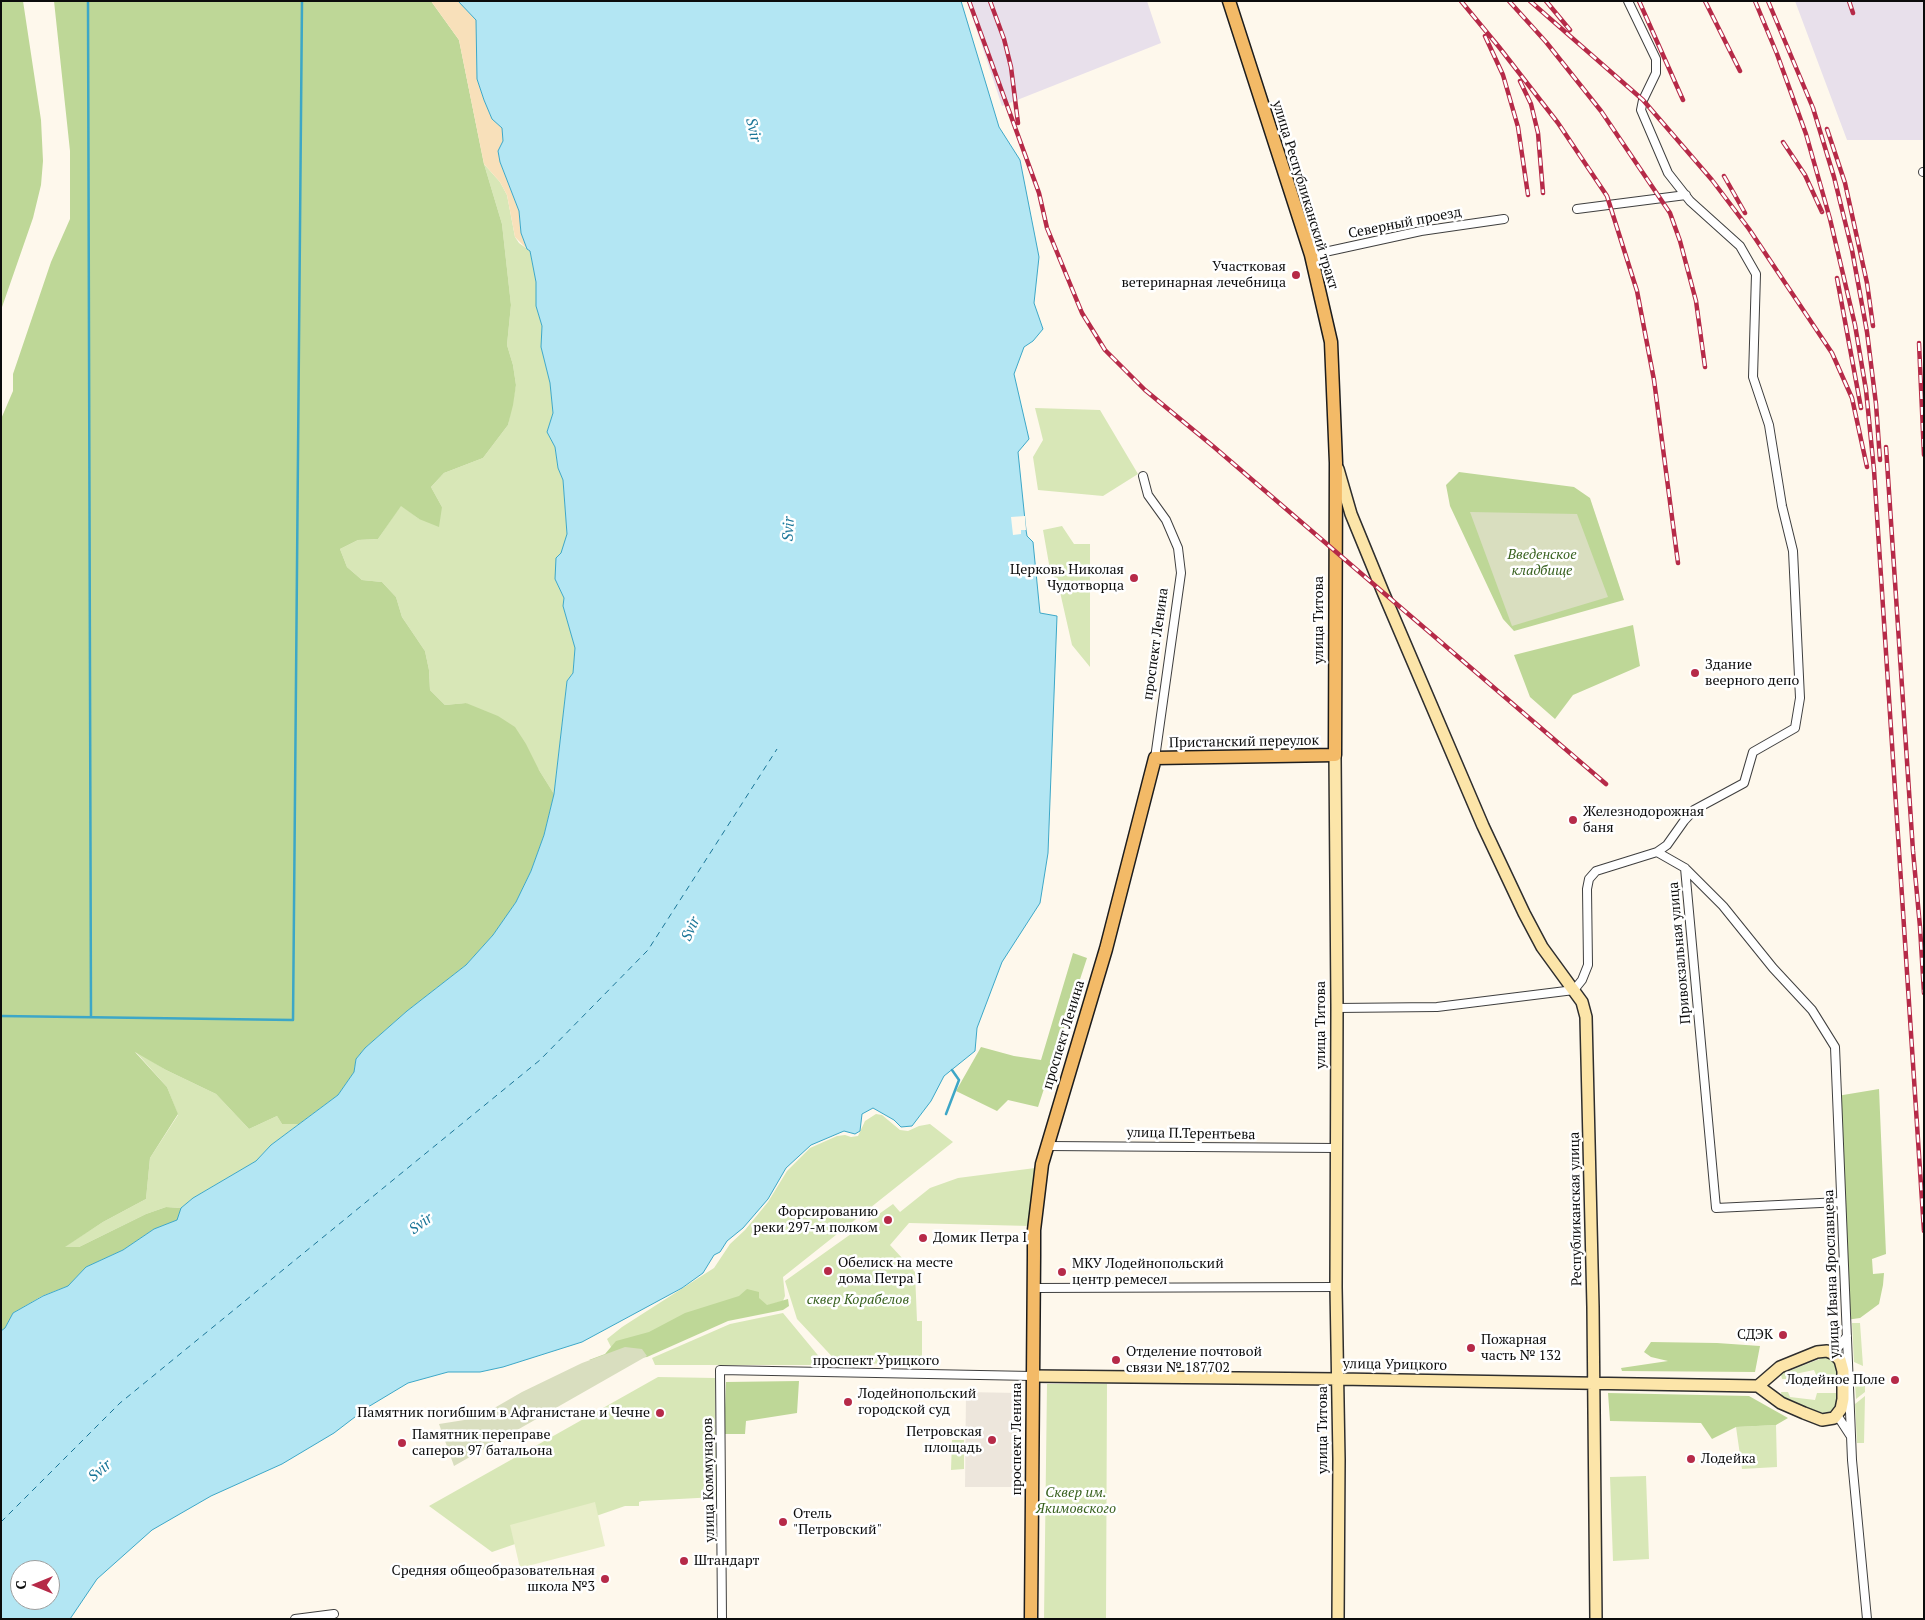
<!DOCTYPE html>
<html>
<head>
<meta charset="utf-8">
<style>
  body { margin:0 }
  #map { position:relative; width:1925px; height:1620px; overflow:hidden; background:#fef8ec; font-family:"PT Serif",serif }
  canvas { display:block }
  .frame { position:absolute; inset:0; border:2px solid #0c0c0c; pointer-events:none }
  .north { position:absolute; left:10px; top:1560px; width:50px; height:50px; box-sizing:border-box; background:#fff; border:1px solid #9e9e9e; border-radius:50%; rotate:270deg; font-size:14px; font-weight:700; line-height:20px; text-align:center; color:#0c0c0c }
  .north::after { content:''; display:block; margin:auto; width:18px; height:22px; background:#b62a48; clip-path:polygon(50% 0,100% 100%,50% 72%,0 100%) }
</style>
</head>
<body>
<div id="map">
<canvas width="1925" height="1620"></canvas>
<div class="frame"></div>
<div class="north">С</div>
</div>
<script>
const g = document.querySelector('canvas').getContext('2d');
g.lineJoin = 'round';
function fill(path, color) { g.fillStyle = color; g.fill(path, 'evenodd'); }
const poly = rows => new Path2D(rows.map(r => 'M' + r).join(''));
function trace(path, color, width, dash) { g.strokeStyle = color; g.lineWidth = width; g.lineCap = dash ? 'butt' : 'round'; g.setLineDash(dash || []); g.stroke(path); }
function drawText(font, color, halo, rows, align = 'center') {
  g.font = font + ' "PT Serif",serif'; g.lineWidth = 5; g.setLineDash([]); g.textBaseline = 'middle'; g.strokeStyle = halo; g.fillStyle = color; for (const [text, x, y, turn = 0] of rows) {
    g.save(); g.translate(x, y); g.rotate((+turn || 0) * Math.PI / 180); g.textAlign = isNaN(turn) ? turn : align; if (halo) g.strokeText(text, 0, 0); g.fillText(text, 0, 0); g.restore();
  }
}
fill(poly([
  [967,1,1147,1,1161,43,1002,106],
  [1795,1,1924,1,1924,140,1847,140]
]), '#e8e0eb');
fill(poly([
  [484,164,500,182,507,195,515,237,519,243,530,251,536,282,536,306,542,326,541,347,550,383,553,413,547,432,555,447,558,468,563,480,567,534,555,579,564,598,563,606,575,648,573,673,567,681,554,794,539,770,466,703,445,705,430,690,429,670,425,651,402,617,396,597,382,582,362,580,347,567,340,549,358,540,378,539,401,505,419,519,442,507,431,487,444,473,483,458,508,425,516,385,513,365,507,345,511,305,502,224],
  [1035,408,1100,410,1138,474,1103,496,1038,490,1033,457,1043,440],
  [1062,526,1074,544,1090,544,1090,667,1072,645,1060,592,1049,564,1043,530],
  [134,1050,166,1070,216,1094,249,1129,277,1116,282,1124,299,1124,271,1145,256,1161,193,1198,181,1208,166,1207,146,1214,79,1247,64,1247,103,1222,146,1199,150,1158,178,1115,167,1087],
  [876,1114,882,1115,900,1130,908,1131,919,1126,930,1124,953,1142,783,1277,785,1296,783,1301,612,1349,607,1339,622,1327,714,1268,730,1244,745,1230,768,1202,787,1171,810,1148,837,1136,845,1135,851,1137,858,1136,865,1121],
  [1035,1168,1030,1226,909,1223,890,1245,915,1272,917,1321,922,1321,922,1363,839,1364,797,1319,785,1281,893,1204,900,1212,930,1188,958,1178],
  [783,1313,826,1365,655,1365,652,1358,730,1324],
  [1852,1323,1860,1323,1863,1366,1854,1362],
  [1822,1358,1829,1358,1834,1362,1839,1368,1840,1377,1817,1377,1814,1370,1790,1375,1789,1379,1782,1379,1781,1375,1784,1373],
  [658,1377,715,1378,716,1497,642,1501,639,1502,639,1506,625,1506,492,1552,429,1506],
  [1865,1382,1865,1392,1856,1399,1855,1383],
  [1047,1384,1107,1384,1106,1619,1044,1619],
  [1781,1392,1788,1392,1790,1397,1815,1400,1817,1393,1839,1393,1839,1404,1833,1411,1823,1413,1782,1399],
  [1865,1396,1864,1443,1857,1443,1855,1404],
  [1776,1425,1777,1467,1742,1469,1736,1427],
  [952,1440,964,1440,964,1469,951,1470],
  [1646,1476,1649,1559,1613,1561,1610,1477]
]), '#d8e7b7');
fill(poly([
  [1,1,23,1,41,120,43,161,41,185,33,218,1,310],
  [54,1,431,1,459,40,484,164,502,224,511,305,507,345,513,365,516,385,513,405,508,425,483,458,444,473,431,487,442,507,439,527,419,519,401,506,378,539,358,540,340,549,347,567,362,580,382,582,396,597,402,617,425,651,429,670,430,690,445,705,466,703,498,716,515,727,526,744,539,770,554,794,544,835,531,871,516,902,493,935,466,965,407,1011,365,1048,356,1059,354,1072,338,1095,299,1124,282,1124,277,1116,249,1129,216,1094,166,1070,135,1052,167,1087,178,1114,150,1158,146,1199,103,1222,65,1247,79,1247,146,1214,166,1207,181,1208,178,1220,154,1229,123,1250,86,1267,68,1286,42,1296,13,1313,5,1328,1,1331,1,419,13,391,13,374,51,262,70,219,70,151],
  [1459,472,1574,487,1590,498,1624,600,1514,631,1503,619,1450,506,1446,485],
  [1633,625,1640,666,1573,695,1555,719,1530,697,1514,655],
  [1073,953,1087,958,1038,1107,1008,1100,997,1111,956,1091,981,1047,1014,1056,1041,1060],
  [1879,1089,1886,1254,1872,1259,1873,1274,1884,1273,1883,1285,1879,1304,1860,1318,1846,1320,1837,1096],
  [747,1289,759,1292,759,1298,767,1305,788,1299,789,1306,783,1310,728,1321,647,1357,607,1362,589,1360,605,1354,616,1341,649,1332,685,1313,739,1296],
  [1651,1342,1717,1343,1760,1346,1755,1372,1622,1371,1621,1368,1668,1361,1651,1357,1644,1352],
  [799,1381,797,1413,746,1421,745,1434,724,1434,726,1382],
  [1608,1393,1749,1396,1788,1418,1776,1425,1736,1427,1712,1439,1701,1423,1610,1421]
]), '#bed797');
fill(poly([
  [431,1,458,1,476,20,477,79,484,100,492,119,502,128,503,141,498,151,500,162,519,211,521,233,527,249,515,237,507,195,500,182,484,164,459,40]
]), '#f8e0ba');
fill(poly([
  [1470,512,1577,514,1608,597,1512,626],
  [625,1347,642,1349,647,1356,454,1466,439,1424,477,1418,522,1392,582,1363]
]), '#d9debf');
fill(poly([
  [595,1502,605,1546,520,1568,510,1525]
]), '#e8eec9');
fill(poly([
  [966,1392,1018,1393,1018,1487,965,1487]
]), '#ede6dc');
const water = poly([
  [458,1,961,1,999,127,1020,160,1039,257,1034,303,1043,329,1033,341,1024,347,1014,374,1029,439,1018,452,1026,530,1027,536,1033,542,1040,613,1057,616,1048,853,1040,903,1002,962,977,1028,975,1051,944,1076,931,1101,912,1126,901,1127,894,1120,873,1108,862,1114,860,1131,855,1134,844,1131,811,1145,786,1168,768,1199,743,1228,727,1241,720,1252,714,1255,703,1273,682,1288,582,1342,503,1367,480,1372,448,1372,408,1383,368,1407,334,1433,282,1464,211,1496,152,1530,97,1579,70,1619,1,1619,1,1331,5,1328,13,1313,43,1296,68,1286,86,1267,123,1250,154,1229,177,1220,181,1208,193,1198,256,1161,271,1145,338,1095,354,1072,356,1059,365,1048,407,1011,466,965,493,935,516,902,531,871,544,835,554,794,567,681,573,673,575,648,563,606,564,598,555,579,556,558,561,553,567,534,563,480,558,468,555,447,547,432,553,413,550,383,541,347,542,326,536,306,536,282,530,251,527,249,521,233,519,211,500,162,498,151,503,141,502,128,492,119,484,100,477,79,476,20,458,1],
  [20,1570,50,1570,50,1600,20,1600,20,1570]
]);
fill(water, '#b3e6f3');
trace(water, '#3da7c7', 1);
fill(poly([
  [1025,516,1026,530,1021,530,1021,534,1013,535,1011,517]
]), '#fef8ec');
trace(poly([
  [88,1,91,1017],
  [1,1016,293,1020,302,1],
  [946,1114,959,1080,952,1070]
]), '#3da7c7', 2.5);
trace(poly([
  [1,1522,120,1403,540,1060,648,950,777,749]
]), '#1b7698', 1, [6, 5]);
const street = poly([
  [1628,1,1656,59,1656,73,1643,100,1641,110,1668,173,1690,201,1740,246,1756,274,1753,377,1769,425,1782,506,1793,551,1800,698,1795,728,1753,752,1744,783,1694,810,1684,821,1667,845,1657,852],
  [1923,172,1924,172],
  [1577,209,1686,195],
  [1311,255,1421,231,1504,219],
  [1143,476,1148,495,1166,520,1178,548,1181,573,1155,758],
  [1685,868,1716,1208,1841,1202],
  [1337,1008,1437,1007,1574,990,1582,980,1588,965,1587,889,1589,879,1596,871,1657,852,1685,868,1723,906,1773,968,1812,1010,1835,1047,1852,1460,1867,1619],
  [1047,1146,1336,1148],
  [1034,1288,1336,1287],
  [1833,1354,1847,1336],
  [1837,1415,1850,1435],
  [295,1619,334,1614],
  [722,1619,720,1370,1032,1376]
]);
const secondary = poly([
  [1338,469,1351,514,1383,592,1483,826,1524,913,1542,947,1582,1002,1586,1017,1593,1307,1596,1619],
  [1335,755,1337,1008,1336,1287,1339,1459,1338,1619],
  [1827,1351,1834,1354,1840,1360,1843,1371,1843,1399,1841,1409,1834,1418,1822,1420,1804,1413,1781,1403,1758,1386,1780,1367,1817,1352,1827,1351],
  [1032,1376,1338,1379,1758,1386]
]);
const primary = poly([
  [1031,1619,1034,1255,1034,1230,1042,1164,1106,949,1155,758,1335,755,1336,463,1331,342,1311,255,1229,1]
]);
trace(street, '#3f3f3f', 10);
trace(secondary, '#2e2e2e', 14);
trace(primary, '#1d1d1d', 15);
trace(street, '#fff', 8);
trace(secondary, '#fce5a9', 11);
trace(primary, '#f3ba67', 12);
const rail = poly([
  [969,1,1039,193,1047,228,1082,313,1105,350,1145,390,1214,447,1606,784],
  [990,1,1004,39,1011,67,1018,123],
  [1461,1,1499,47,1558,123,1607,196,1637,291,1654,380,1678,563],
  [1509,1,1546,42,1601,111,1670,213,1680,241,1696,301,1705,367],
  [1530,1,1643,100,1712,180,1749,229,1832,353,1852,398,1867,467],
  [1546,1,1570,30],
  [1639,1,1683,100],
  [1705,1,1740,71],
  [1755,1,1777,54,1806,134,1830,219,1855,325,1866,390,1874,470,1924,1231],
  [1768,1,1813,108,1834,177,1852,250,1867,332,1876,404,1880,460],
  [1849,1,1853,13],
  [1485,36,1503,75,1518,127,1528,195],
  [1520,81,1531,104,1538,133,1543,193],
  [1827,129,1845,183,1867,283,1873,326],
  [1783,142,1805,175,1822,212],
  [1724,176,1745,213],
  [1837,278,1861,408],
  [1919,343,1924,455],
  [1886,447,1913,851,1920,927,1924,993]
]);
trace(rail, '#b62a48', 4.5);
trace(rail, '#fff', 2.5, [8]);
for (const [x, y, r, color] of [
  [1296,275,5,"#b62a48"],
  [1134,578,5,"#b62a48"],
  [1695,673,5,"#b62a48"],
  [1573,820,5,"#b62a48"],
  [888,1220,5,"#b62a48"],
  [923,1238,5,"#b62a48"],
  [828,1271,5,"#b62a48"],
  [1062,1272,5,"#b62a48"],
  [1783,1335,5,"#b62a48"],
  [1471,1348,5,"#b62a48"],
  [1116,1360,5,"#b62a48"],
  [1895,1380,5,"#b62a48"],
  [848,1402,5,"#b62a48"],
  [660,1413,5,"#b62a48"],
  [992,1440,5,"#b62a48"],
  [402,1443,5,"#b62a48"],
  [1691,1459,5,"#b62a48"],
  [783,1522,5,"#b62a48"],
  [684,1561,5,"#b62a48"],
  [605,1579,5,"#b62a48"]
]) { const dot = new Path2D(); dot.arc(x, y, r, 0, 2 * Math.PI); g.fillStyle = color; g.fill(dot); trace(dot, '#fff', 2); }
drawText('14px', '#0c0c0c', '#fff', [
  ["улица Республиканский тракт",1305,195,73],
  ["Северный проезд",1405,223,-11],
  ["улица Титова",1319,620,-90],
  ["проспект Ленина",1156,644,-82],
  ["Пристанский переулок",1244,742,-1],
  ["Привокзальная улица",1680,953,-95],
  ["улица Титова",1321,1025,-90],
  ["проспект Ленина",1064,1035,-73],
  ["улица П.Терентьева",1191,1134,1],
  ["Республиканская улица",1576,1209,-91],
  ["улица Ивана Ярославцева",1832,1274,-92],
  ["проспект Урицкого",876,1361],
  ["улица Урицкого",1395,1365,1],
  ["улица Титова",1323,1430,-90],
  ["проспект Ленина",1017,1439,-90],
  ["улица Коммунаров",709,1480,-91]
]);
drawText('14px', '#0c0c0c', '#fff', [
  ["Участковая",1286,267,"right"],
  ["ветеринарная лечебница",1286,283,"right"],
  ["Церковь Николая",1124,570,"right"],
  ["Чудотворца",1124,586,"right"],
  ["Здание",1705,665],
  ["веерного депо",1705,681],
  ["Железнодорожная",1583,812],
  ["баня",1583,828],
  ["Форсированию",878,1212,"right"],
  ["реки 297-м полком",878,1228,"right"],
  ["Домик Петра I",933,1238],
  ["Обелиск на месте",838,1263],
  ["дома Петра I",838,1279],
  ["МКУ Лодейнопольский",1072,1264],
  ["центр ремесел",1072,1280],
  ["СДЭК",1773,1335,"right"],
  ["Пожарная",1481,1340],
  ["часть № 132",1481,1356],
  ["Отделение почтовой",1126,1352],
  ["связи № 187702",1126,1368],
  ["Лодейное Поле",1885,1380,"right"],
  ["Лодейнопольский",858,1394],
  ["городской суд",858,1410],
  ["Памятник погибшим в Афганистане и Чечне",650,1413,"right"],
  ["Петровская",982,1432,"right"],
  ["площадь",982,1448,"right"],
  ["Памятник переправе",412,1435],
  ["саперов 97 батальона",412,1451],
  ["Лодейка",1701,1459],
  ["Отель",793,1514],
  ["\"Петровский\"",793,1530],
  ["Штандарт",694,1561],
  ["Средняя общеобразовательная",595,1571,"right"],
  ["школа №3",595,1587,"right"]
], 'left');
drawText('italic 14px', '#38611f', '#fff', [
  ["Введенское",1542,555],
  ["кладбище",1542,571],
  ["сквер Корабелов",858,1300],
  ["Сквер им.",1076,1493],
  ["Якимовского",1076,1509]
]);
drawText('italic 15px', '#1b7698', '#fff', [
  ["Svir",753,130,77],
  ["Svir",789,529,-87],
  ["Svir",691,929,-65],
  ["Svir",421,1224,-36],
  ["Svir",100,1471,-40]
]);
</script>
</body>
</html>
